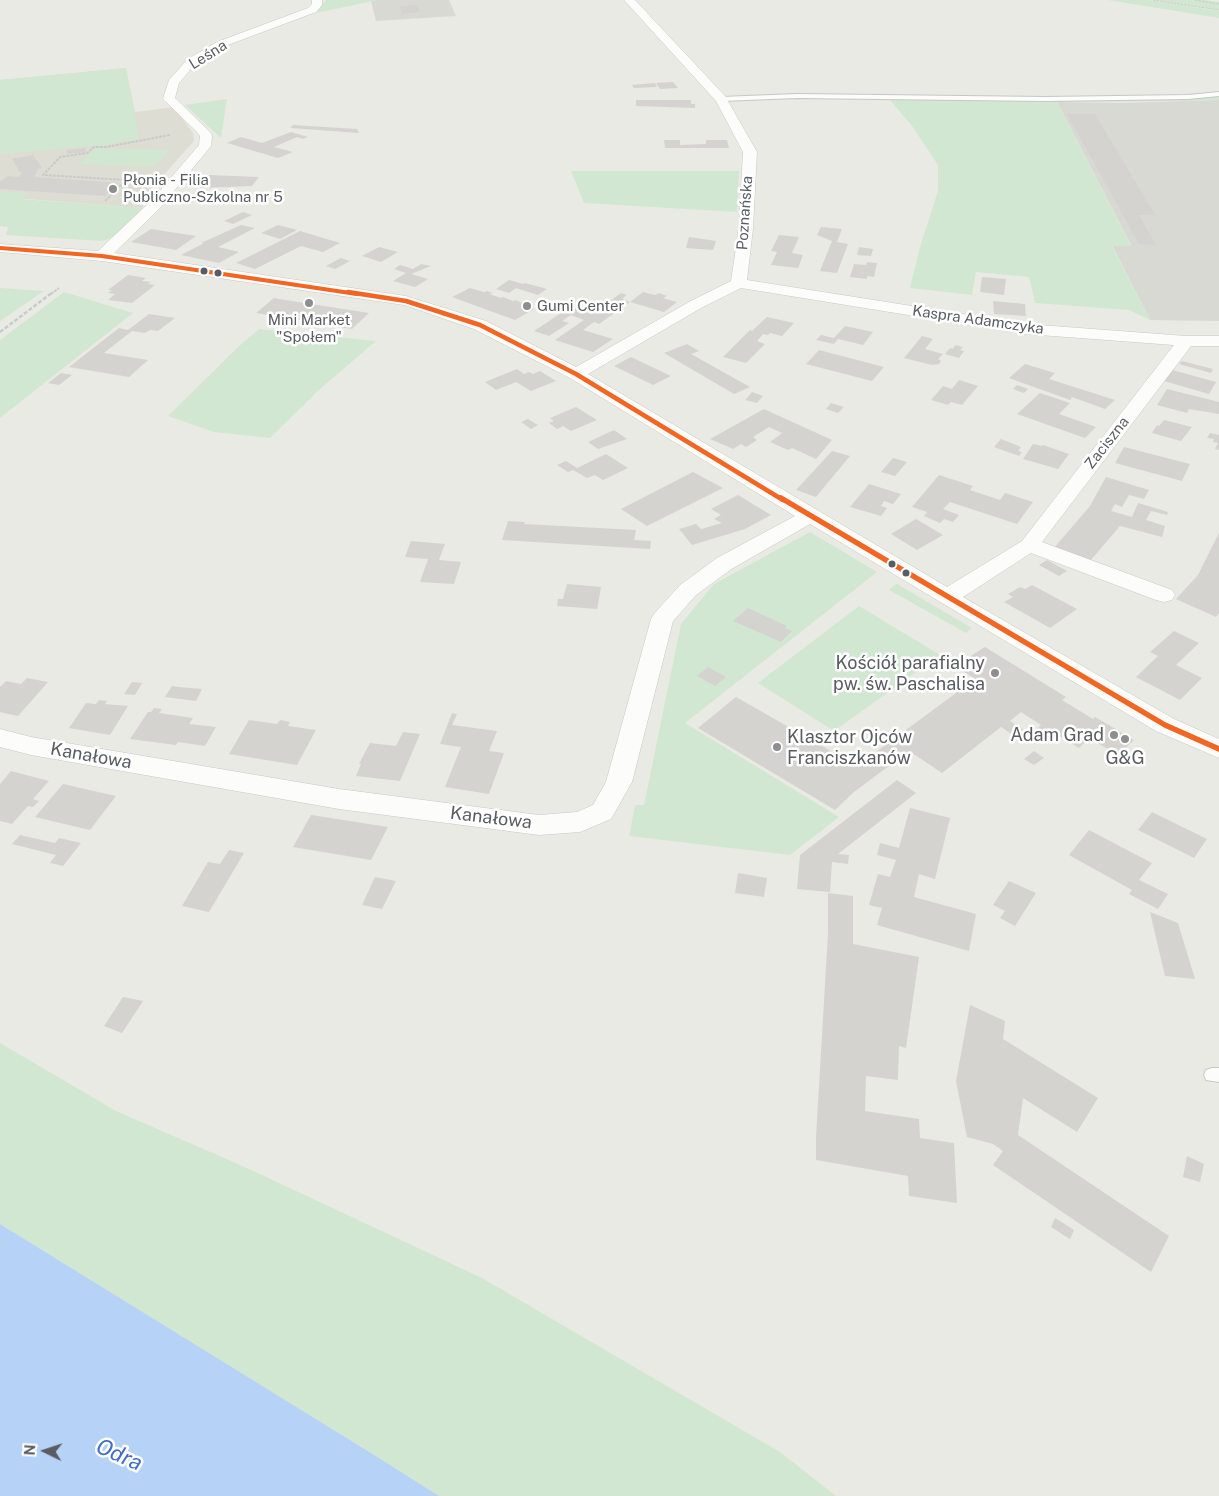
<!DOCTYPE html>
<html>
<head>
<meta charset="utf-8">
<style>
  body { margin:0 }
  #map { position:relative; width:1219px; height:1496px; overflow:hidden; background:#eaeae4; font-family:"Public Sans",sans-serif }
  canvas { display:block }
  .north { position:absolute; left:20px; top:1426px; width:50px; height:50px; -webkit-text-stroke:4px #fff; paint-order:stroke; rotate:274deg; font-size:14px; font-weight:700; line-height:20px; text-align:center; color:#5a5c62 }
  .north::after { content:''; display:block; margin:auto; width:18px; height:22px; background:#5a5c62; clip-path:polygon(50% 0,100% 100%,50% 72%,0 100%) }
</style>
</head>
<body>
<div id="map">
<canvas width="1219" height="1496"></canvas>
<div class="north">N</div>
</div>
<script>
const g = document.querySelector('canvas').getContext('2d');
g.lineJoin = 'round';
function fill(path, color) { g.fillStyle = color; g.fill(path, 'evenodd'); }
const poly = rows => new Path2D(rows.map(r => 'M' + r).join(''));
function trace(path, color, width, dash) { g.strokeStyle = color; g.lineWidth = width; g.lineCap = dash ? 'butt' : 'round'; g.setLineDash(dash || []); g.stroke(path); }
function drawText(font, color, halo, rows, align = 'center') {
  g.font = font + ' "Public Sans",sans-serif'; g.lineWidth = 5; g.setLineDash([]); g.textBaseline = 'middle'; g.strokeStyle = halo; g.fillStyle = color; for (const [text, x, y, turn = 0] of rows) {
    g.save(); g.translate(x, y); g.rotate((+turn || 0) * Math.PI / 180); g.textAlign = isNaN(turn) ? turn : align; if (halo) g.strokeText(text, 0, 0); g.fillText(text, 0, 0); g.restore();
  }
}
fill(poly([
  [378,0,449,0,456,16,376,21,371,1],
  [1219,100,1219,321,1150,320,1112,245,1131,245,1057,102,1118,103]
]), '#d9d9d4');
fill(poly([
  [126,68,135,112,174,107,193,133,194,141,143,198,143,208,0,197,0,80]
]), '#deddd3');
fill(poly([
  [326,0,378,0,316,13],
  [1108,0,1150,0,1219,11,1219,18],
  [1156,0,1205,0,1219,2,1219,10],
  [126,68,139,139,103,145,0,154,0,80],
  [1219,96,1219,100,1191,101,1057,102,1131,246,1112,246,1150,320,1129,310,1035,303,1029,277,976,272,972,295,910,288,920,247,938,191,938,165,912,126,890,100,1055,100],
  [227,99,221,138,185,105],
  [96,148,170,150,154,167,79,164],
  [571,171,739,171,737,212,584,203],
  [0,191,29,193,21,199,143,208,114,237,102,241,6,235,8,227,0,226],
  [0,288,44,291,0,321],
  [64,292,133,313,0,418,0,340],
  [259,329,376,341,320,389,270,438,214,432,168,416,239,346],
  [810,532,877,572,685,723,839,817,790,855,629,836,635,805,644,805,681,624,714,584],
  [896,584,897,584,972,628,966,633,889,590],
  [859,606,940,655,834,731,758,683],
  [0,1043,116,1111,247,1168,482,1278,780,1452,836,1496,439,1496,0,1224]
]), '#d1e7d2');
fill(poly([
  [0,1224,374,1455,439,1496,0,1496]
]), '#b6d2f6');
fill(poly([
  [417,5,420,12,402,14,400,6],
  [673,82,678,88,660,89,656,83],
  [655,83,657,87,634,88,632,85],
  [636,100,691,100,691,104,695,104,695,108,636,106],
  [1067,114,1095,114,1155,215,1139,215,1156,245,1139,244],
  [293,125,357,129,359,133,290,128],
  [291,132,308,137,303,139,297,137,274,147,293,152,278,158,227,143,241,137,262,143],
  [664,140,680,140,680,145,706,144,706,140,727,140,729,148,665,148],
  [86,148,86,152,67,154,67,150],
  [33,155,42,168,38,169,34,177,120,183,105,196,0,189,0,182,8,176,19,177,22,172,20,172,12,159],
  [209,175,259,177,252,186,200,188],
  [243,212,252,215,233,224,224,221],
  [241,225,255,228,218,247,239,252,219,263,181,255,204,243,201,243],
  [278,225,297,230,280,239,261,233],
  [821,227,842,229,837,242,848,244,837,273,820,271,832,241,817,235],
  [151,229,196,236,176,250,131,242],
  [300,231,340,243,323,252,301,246,255,269,236,263],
  [779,235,799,237,792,253,803,255,798,268,771,265,777,252,771,251],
  [689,237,716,241,713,250,686,248],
  [379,247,398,252,381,262,362,256],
  [859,247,873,249,871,256,857,255],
  [341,258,350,261,335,269,326,266],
  [867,262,877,263,874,277,867,276,867,279,850,277,854,264,866,265],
  [421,264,431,266,411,274,428,279,415,287,393,281,406,273,394,269,400,265,413,269],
  [128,275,146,278,142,281,151,282,148,284,155,285,132,303,108,300,115,294,108,293,112,290,108,290],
  [982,277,1006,279,1004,295,980,292],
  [509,280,523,284,525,283,547,289,538,295,516,288,509,293,496,289],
  [470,288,484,292,487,291,493,293,489,294,501,298,503,297,513,301,516,300,534,309,515,320,452,297],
  [643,292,655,295,659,293,667,296,663,298,677,302,664,312,630,302],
  [621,293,627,295,622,299,630,302,599,324,594,322,583,330,613,339,593,352,555,340,584,320,571,315,562,321,569,323,549,336,534,331,570,307,592,314],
  [274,298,279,299,369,313,352,329,256,313],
  [993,301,1025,304,1026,316,994,314],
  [149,314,175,318,158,331,150,330,145,333,132,331,104,353,148,360,129,377,69,367,119,328,128,330],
  [767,317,794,323,782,336,770,333,768,335,763,334,757,341,765,344,746,363,723,357,750,330,752,331],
  [845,326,873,332,863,345,838,339,834,344,816,340,821,335,834,338],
  [922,336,933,339,925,349,943,354,938,359,941,361,939,364,932,365,904,358],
  [687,344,699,351,691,354,750,387,734,394,664,353],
  [955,345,963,347,960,350,964,351,959,358,945,354,950,348,953,349],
  [819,350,884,367,872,381,806,364],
  [631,357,671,376,653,385,614,366],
  [1182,361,1213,369,1211,373,1179,364],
  [1025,364,1055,373,1049,379,1115,400,1105,409,1072,397,1070,400,1009,378],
  [517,369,524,374,529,372,533,374,540,371,556,381,531,391,516,382,496,390,485,382],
  [1172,370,1216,382,1209,394,1164,381],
  [61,373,72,375,59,385,48,383],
  [959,380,978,386,962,405,951,402,948,405,931,400,943,386,952,389],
  [1017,385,1028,389,1024,393,1013,389],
  [1167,389,1219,402,1219,414,1189,409,1187,413,1157,405],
  [752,392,763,396,757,403,745,400],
  [1040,393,1070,403,1059,414,1096,427,1085,438,1017,414],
  [831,403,844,407,838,413,826,409],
  [576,407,597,420,571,431,563,426,557,429,549,423,554,421,550,418],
  [764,409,832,440,816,459,792,448,788,450,770,442,782,433,769,427,753,437,757,440,746,447,741,444,733,449,710,439],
  [528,419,538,425,531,429,521,422],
  [1164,420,1192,427,1181,441,1152,433,1157,425,1159,426],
  [614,430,627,439,598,449,588,442],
  [1210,433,1219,435,1219,450,1215,449,1218,443,1213,442,1214,439,1207,438],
  [1001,439,1021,447,1018,451,1022,452,1019,456,994,447],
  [1033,444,1042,446,1043,445,1069,454,1058,469,1023,459],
  [1124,447,1190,464,1182,481,1115,463],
  [832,451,850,456,816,497,796,490],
  [606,454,628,468,603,480,595,475,587,478,573,470,568,472,557,465,566,461,577,468],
  [893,458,907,462,895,476,881,472],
  [693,472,723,488,647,526,621,509],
  [939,475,973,486,970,490,1000,500,1005,493,1033,502,1017,524,950,502,943,509,959,515,953,522,944,519,940,523,924,516,927,512,912,507],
  [1106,477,1149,490,1144,499,1129,495,1122,507,1115,504,1111,511,1132,517,1138,503,1168,512,1167,515,1151,511,1146,520,1165,526,1162,537,1120,526,1090,561,1054,548,1090,506],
  [869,484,901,494,893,504,884,501,881,506,887,508,881,516,850,507],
  [738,495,771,515,745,529,692,545,679,529,696,524,701,529,722,523,714,519,721,515,711,509],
  [916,519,943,535,917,550,891,534],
  [508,521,525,522,524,524,636,530,634,540,651,541,650,549,502,540],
  [1219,533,1219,613,1216,617,1176,599,1198,575],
  [411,541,445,544,439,560,461,562,454,584,420,582,428,559,405,557],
  [1047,560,1067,571,1059,576,1039,565],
  [567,584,601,587,597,609,557,606,558,599,563,599],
  [1032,585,1077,609,1050,628,1004,602,1013,597,1008,594,1020,587,1025,589],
  [748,608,787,626,785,628,792,631,781,642,733,621],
  [1174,631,1199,643,1176,665,1202,678,1180,700,1136,677,1158,656,1150,652],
  [985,647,1066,697,1062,700,1093,719,1095,717,1134,740,1118,755,1089,738,1079,748,1057,735,1053,738,1037,729,1041,725,1021,712,1010,721,1030,734,1020,740,1001,727,942,773,909,751,854,792,835,810,698,728,736,697,857,766,975,679,955,666],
  [708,667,726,677,715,686,697,676],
  [27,678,48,682,18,716,0,712,0,687,6,681,21,684],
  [132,682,142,683,135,695,124,694],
  [172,686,179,687,202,689,196,701,165,697],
  [99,700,107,701,105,704,128,706,110,735,69,728,86,703,96,704],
  [154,708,162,709,159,713,193,718,189,724,216,727,205,746,178,742,176,745,130,739,148,712,151,712],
  [452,713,457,714,452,725,497,731,489,751,504,753,489,794,445,787,461,747,440,744],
  [249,720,277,724,280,720,290,722,288,726,316,730,297,765,229,754],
  [403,732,420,734,400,781,356,776,361,764,359,764,370,743,396,746],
  [1034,751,1044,758,1034,765,1024,759],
  [11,771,49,781,33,799,39,801,33,807,28,806,12,824,0,821,0,784],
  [897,780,916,793,838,854,849,855,848,864,832,862,830,892,797,889,800,855],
  [63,784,116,796,90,830,35,817],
  [910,808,950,818,935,879,919,874,914,897,976,914,969,951,877,925,882,908,869,905,878,874,890,877,896,860,877,855,880,843,899,848],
  [1152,812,1207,839,1194,858,1138,830],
  [311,815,388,827,371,860,293,847],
  [1089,830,1152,863,1139,880,1168,894,1158,909,1129,894,1132,890,1069,855],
  [20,835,55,843,59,838,81,843,63,866,50,863,56,855,12,844],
  [229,850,244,853,209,912,182,906,208,862,220,864],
  [738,873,767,878,764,897,735,893],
  [375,877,396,881,382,909,362,905],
  [1009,881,1036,893,1015,926,1000,918,1005,911,993,905],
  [828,893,853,896,853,944,919,957,906,1048,899,1046,898,1080,866,1076,865,1111,919,1119,920,1138,954,1143,957,1203,909,1196,908,1176,816,1160,816,1137,828,933],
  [1150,912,1178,923,1195,979,1165,976],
  [123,997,143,1001,122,1033,104,1026],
  [970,1005,1005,1021,1003,1039,1098,1098,1077,1132,1023,1098,1018,1135,1169,1236,1151,1272,993,1165,1003,1151,993,1144,967,1137,956,1081],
  [1187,1156,1204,1164,1200,1182,1183,1177],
  [1055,1218,1074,1230,1070,1239,1051,1227]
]), '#d4d3cf');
const lane = poly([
  [1219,92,1219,96,1188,99,1045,101,797,98,721,101,718,99,721,97,797,94,1045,97,1188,95,1219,92],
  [1212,1068,1219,1068,1219,1082,1206,1080,1204,1075,1206,1070,1212,1068]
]);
const street = poly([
  [312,0,322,0,322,5,316,12,225,46,196,63,179,83,175,98,211,133,212,136,211,146,161,207,114,253,406,296,486,321,576,367,689,302,731,281,739,228,743,152,716,101,624,0,635,0,725,96,757,152,753,228,747,280,1026,324,1186,336,1219,336,1219,346,1191,346,1042,542,1172,590,1175,595,1172,600,1164,602,1156,600,1031,553,963,597,1174,719,1219,739,1219,758,1156,731,810,524,733,568,696,595,673,621,632,782,611,819,580,832,539,835,339,809,31,755,0,747,0,729,31,737,339,789,539,815,577,812,593,805,606,782,651,619,654,614,680,585,717,558,795,516,570,378,474,329,404,305,102,261,0,252,0,244,98,251,151,201,199,145,200,136,196,131,163,99,169,80,188,59,217,42,308,8,312,4,312,0],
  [741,288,1026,334,1174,345,1022,541,947,587,588,374,701,308,741,288]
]);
trace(lane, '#c7c8c6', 2);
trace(street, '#c7c8c6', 1);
trace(poly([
  [1153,0,1219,10],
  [1195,0,1219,4]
]), '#c7ccca', 1, [2.5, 1]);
trace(poly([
  [105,201,126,180,43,175,60,157,87,153,94,147,106,147,170,135],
  [51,294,59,288]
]), '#c7ccca', 2, [3, 1]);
trace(poly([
  [0,332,53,292]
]), '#c7ccca', 2.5, [4, 2]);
fill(lane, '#fcfcfb');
fill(street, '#fcfcfb');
trace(poly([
  [0,248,102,256,357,294]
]), '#f26522', 4);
trace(poly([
  [348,292,406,301,480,325,576,374,783,500]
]), '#f26522', 4.5);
trace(poly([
  [781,498,1165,725,1219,749]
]), '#f26522', 5.5);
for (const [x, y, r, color] of [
  [113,189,5,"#8c8e90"],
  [204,271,4.5,"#5a5c62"],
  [218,273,4.5,"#5a5c62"],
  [309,303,5,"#8c8e90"],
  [527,306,5,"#8c8e90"],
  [892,564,4.5,"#5a5c62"],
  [906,573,4.5,"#5a5c62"],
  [995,673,5,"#8c8e90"],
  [1114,735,5,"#8c8e90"],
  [1125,739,5,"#8c8e90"],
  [777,747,5,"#8c8e90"]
]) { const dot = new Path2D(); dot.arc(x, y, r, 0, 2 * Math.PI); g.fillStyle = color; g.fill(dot); trace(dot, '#fff', 2); }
drawText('15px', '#5a5c62', '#fff', [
  ["Leśna",208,55,-32],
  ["Poznańska",745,213,-86],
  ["Kaspra Adamczyka",978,320,8],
  ["Zaciszna",1107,443,-52]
]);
drawText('15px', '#5a5c62', '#fff', [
  ["Płonia - Filia",123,180],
  ["Publiczno-Szkolna nr 5",123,197],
  ["Gumi Center",537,306],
  ["Mini Market",309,320,"center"],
  ["\"Społem\"",309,337,"center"]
], 'left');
drawText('18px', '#5a5c62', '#fff', [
  ["Kościół parafialny",985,663],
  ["pw. św. Paschalisa",985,684],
  ["Adam Grad",1104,735],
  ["Klasztor Ojców",787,737,"left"],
  ["Franciszkanów",787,758,"left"],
  ["G&G",1125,758,"center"]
], 'right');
drawText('18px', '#5a5c62', '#fff', [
  ["Kanałowa",91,756,10],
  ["Kanałowa",491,818,7]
]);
drawText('italic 22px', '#436dc2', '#fff', [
  ["Odra",119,1455,24]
]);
</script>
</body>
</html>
